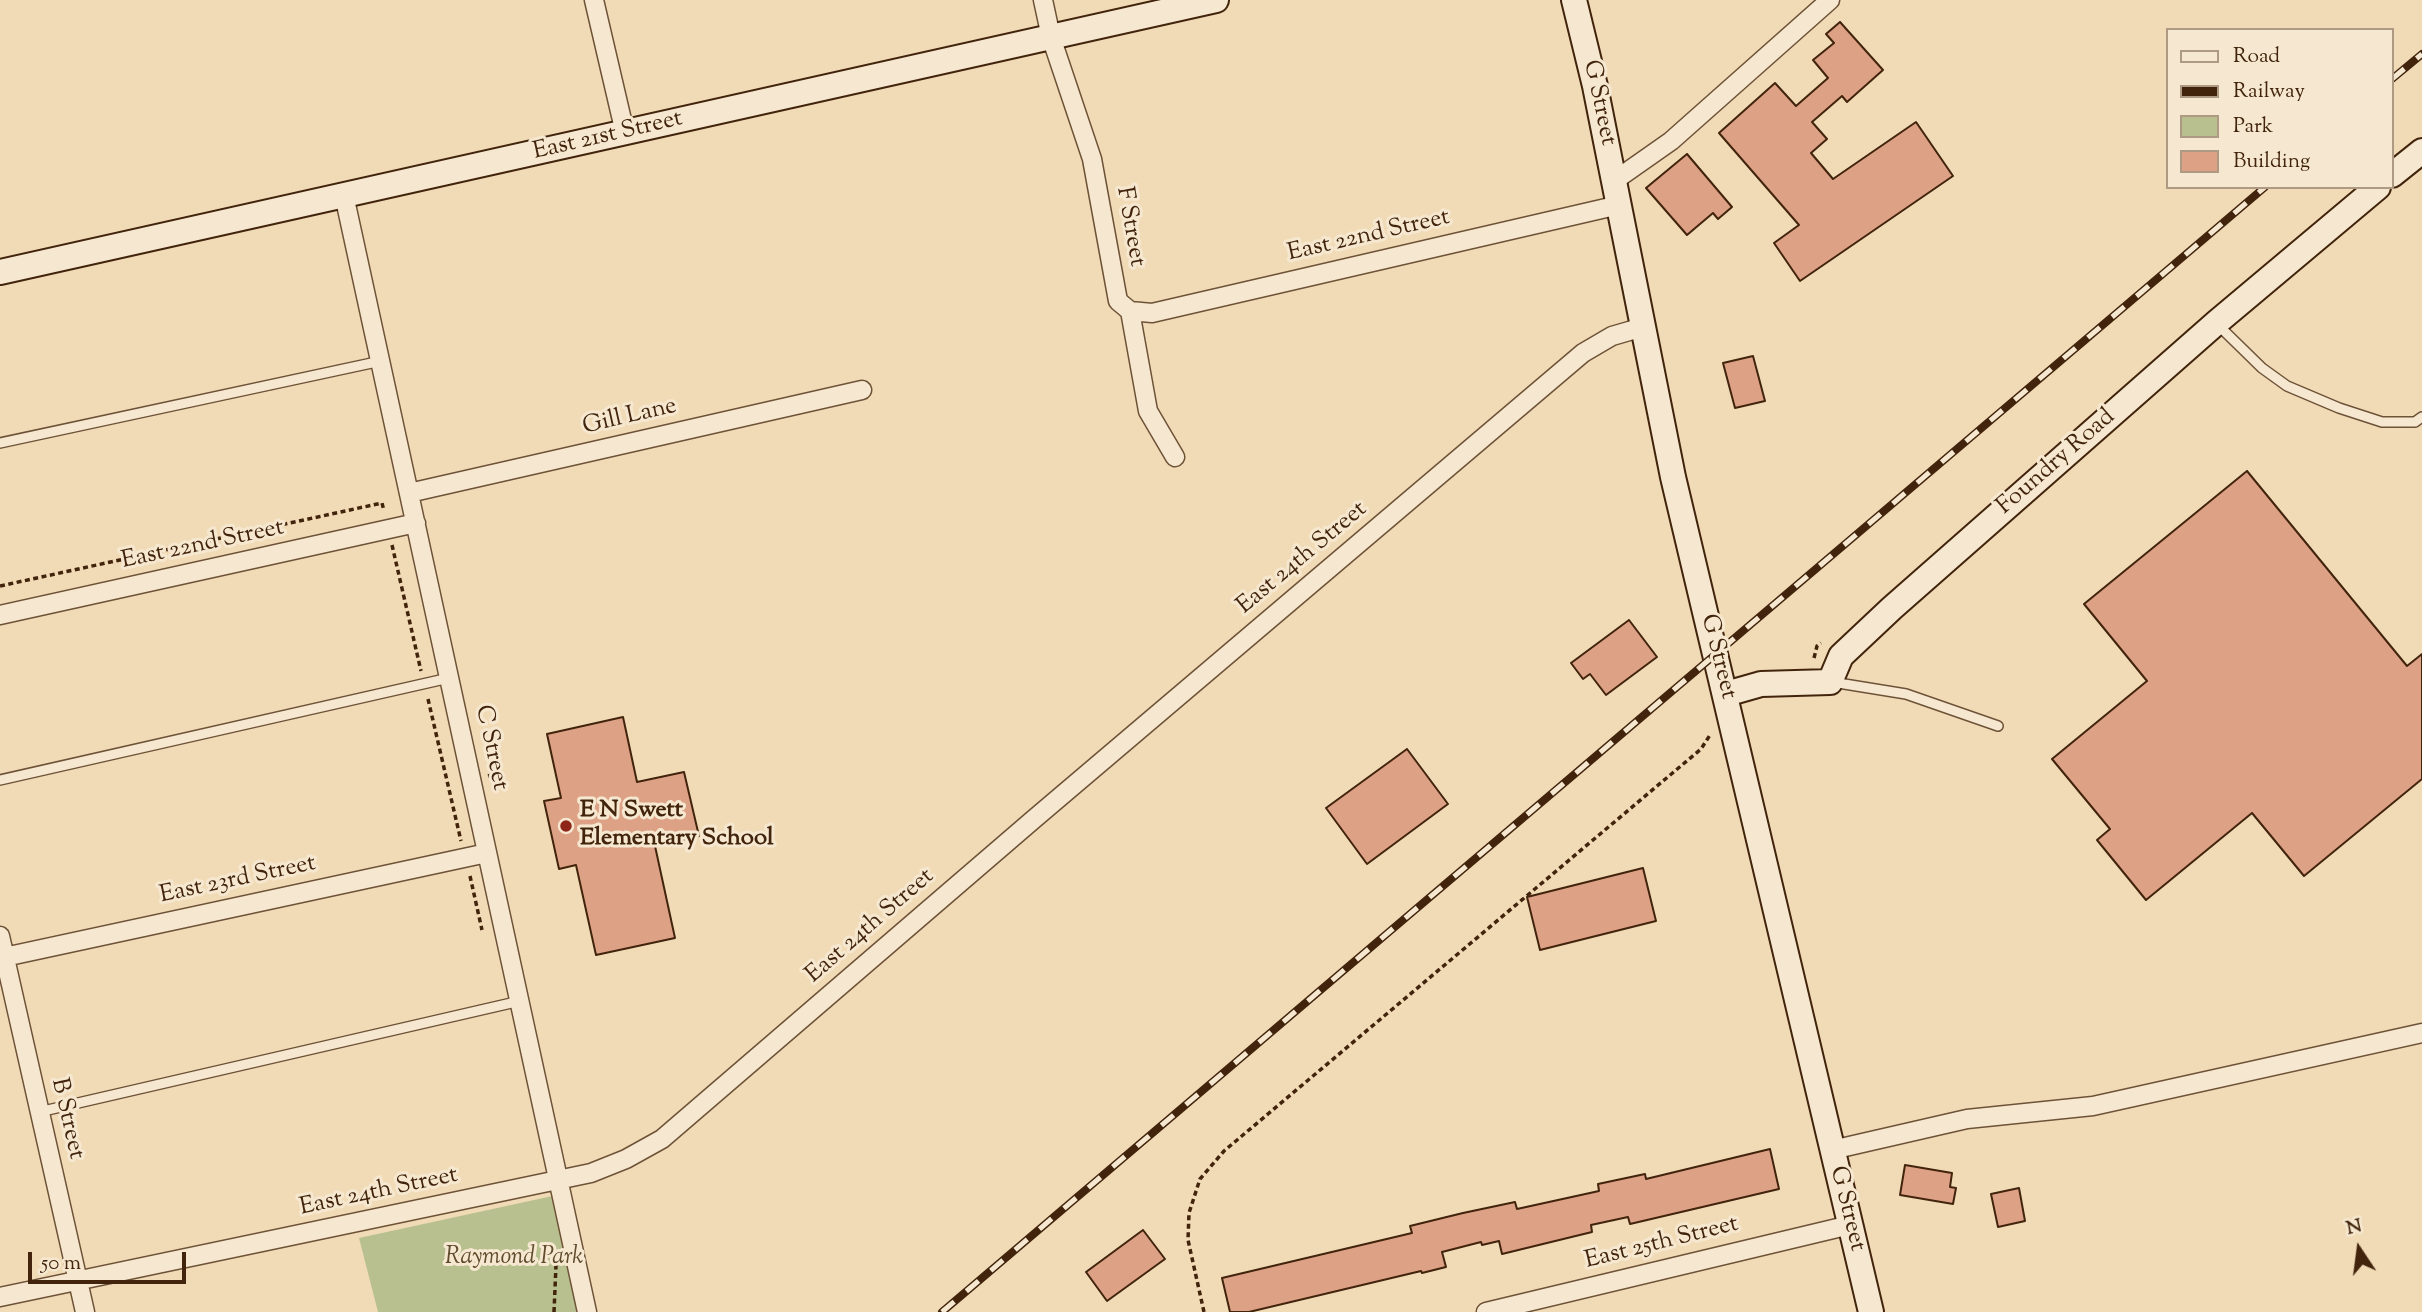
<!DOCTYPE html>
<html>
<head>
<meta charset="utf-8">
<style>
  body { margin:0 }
  #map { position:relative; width:2422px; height:1312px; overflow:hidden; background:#f1dbb7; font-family:"Sorts Mill Goudy",serif }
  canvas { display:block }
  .legend { position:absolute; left:2166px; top:28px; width:228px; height:161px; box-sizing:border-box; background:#f6e8d0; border:2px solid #ae9a82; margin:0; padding:9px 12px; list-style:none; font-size:21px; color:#42240c }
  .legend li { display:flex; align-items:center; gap:14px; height:35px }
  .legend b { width:35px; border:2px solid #ae9a82 }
  .north { position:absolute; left:2324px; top:1214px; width:70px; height:70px; -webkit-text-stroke:5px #f6e8d0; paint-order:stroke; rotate:347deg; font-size:19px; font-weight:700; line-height:28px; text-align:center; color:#42240c }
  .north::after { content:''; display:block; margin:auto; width:24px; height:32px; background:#42240c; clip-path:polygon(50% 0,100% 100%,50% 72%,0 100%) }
  .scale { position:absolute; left:28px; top:1252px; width:158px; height:32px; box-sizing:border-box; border:4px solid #42240c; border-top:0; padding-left:9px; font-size:21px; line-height:24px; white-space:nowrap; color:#42240c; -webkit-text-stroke:5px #f6e8d0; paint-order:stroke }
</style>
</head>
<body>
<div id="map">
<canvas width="2422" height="1312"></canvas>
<ul class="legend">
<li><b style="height:9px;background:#f6e8d0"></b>Road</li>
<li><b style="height:9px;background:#42240c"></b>Railway</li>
<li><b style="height:19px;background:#b9c08f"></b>Park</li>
<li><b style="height:19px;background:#dda186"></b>Building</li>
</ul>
<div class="north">N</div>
<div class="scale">50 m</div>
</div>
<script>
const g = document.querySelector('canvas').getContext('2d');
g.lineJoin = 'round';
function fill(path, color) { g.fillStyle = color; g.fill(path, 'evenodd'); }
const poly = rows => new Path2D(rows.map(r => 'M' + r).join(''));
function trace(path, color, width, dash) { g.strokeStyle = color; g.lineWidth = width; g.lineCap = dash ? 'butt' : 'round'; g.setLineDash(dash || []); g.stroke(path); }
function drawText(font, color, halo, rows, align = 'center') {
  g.font = font + ' "Sorts Mill Goudy",serif'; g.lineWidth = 6; g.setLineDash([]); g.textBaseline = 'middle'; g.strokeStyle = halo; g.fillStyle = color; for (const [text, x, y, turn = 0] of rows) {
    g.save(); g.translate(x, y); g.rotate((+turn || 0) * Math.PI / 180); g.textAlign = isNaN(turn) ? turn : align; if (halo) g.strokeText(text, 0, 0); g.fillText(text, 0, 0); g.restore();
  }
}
fill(poly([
  [557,1195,578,1312,378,1312,359,1238]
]), '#b9c08f');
const building = poly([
  [1840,22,1883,70,1847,102,1842,96,1812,122,1827,139,1811,153,1833,179,1916,122,1953,176,1800,281,1774,243,1799,225,1719,133,1775,83,1796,106,1828,78,1813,60,1834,43,1826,34,1840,22],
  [1687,154,1732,207,1718,219,1713,213,1687,235,1646,188,1687,154],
  [1753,356,1765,401,1735,408,1723,363,1753,356],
  [2247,471,2407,666,2422,654,2422,779,2304,876,2252,813,2146,900,2097,840,2110,829,2052,759,2147,681,2084,604,2247,471],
  [1629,620,1657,657,1606,695,1590,674,1583,679,1571,663,1629,620],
  [623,717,637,782,684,772,699,836,655,846,675,938,596,955,576,865,559,869,544,801,561,798,547,734,623,717],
  [1407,749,1448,804,1367,864,1326,808,1407,749],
  [1643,868,1656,921,1540,950,1527,897,1643,868],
  [1770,1149,1779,1189,1630,1224,1628,1217,1591,1225,1592,1232,1502,1254,1499,1241,1482,1245,1481,1242,1442,1252,1446,1267,1422,1273,1421,1271,1249,1312,1230,1312,1222,1278,1412,1233,1410,1226,1463,1213,1515,1202,1517,1209,1599,1191,1598,1184,1645,1174,1646,1179,1770,1149],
  [1905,1165,1952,1173,1950,1187,1956,1188,1953,1204,1900,1195,1905,1165],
  [2019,1188,2025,1221,1998,1227,1991,1194,2019,1188],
  [1143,1230,1165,1259,1107,1301,1086,1272,1143,1230]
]);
fill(building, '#dda186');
trace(building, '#42240c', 2);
const lane = poly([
  [2217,324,2262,368,2287,386,2339,408,2382,422,2415,422,2422,417],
  [0,443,381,361],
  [1832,682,1906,694,1998,726],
  [0,780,449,678],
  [39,1112,520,1001]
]);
const street = poly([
  [594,0,625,133],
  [1043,0,1051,37,1092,159,1118,301,1130,311,1148,411,1175,457],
  [1614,181,1671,141,1830,0],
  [344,195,587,1312],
  [1130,311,1152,313,1619,205],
  [409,493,862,390],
  [0,615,416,523],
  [0,936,85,1312],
  [0,958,487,853],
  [1832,1150,1967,1119,2093,1106,2422,1033],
  [0,1297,591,1173,626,1159,662,1139,1034,819,1583,353,1612,336,1643,327],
  [1486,1312,1850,1225]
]);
const secondary = poly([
  [1574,0,1595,86,1673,477,1871,1312],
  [2392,175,2422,151],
  [0,272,1216,0],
  [1726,694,1761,684,1830,682,1841,656,1892,608,2216,323,2378,187]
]);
trace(lane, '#6e5237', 12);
trace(street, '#6e5237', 21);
trace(secondary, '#42240c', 28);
trace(poly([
  [392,545,421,671],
  [0,586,382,503,384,511],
  [1814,658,1817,646,1821,643],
  [428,699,461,841],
  [488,776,501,773],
  [470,876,482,930],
  [554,1312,556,1265],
  [1204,1312,1188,1240,1189,1213,1200,1179,1224,1151,1701,749,1710,735]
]), '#42240c', 3.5, [5, 3.5]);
trace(lane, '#f6e8d0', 9);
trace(street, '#f6e8d0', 18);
trace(secondary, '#f6e8d0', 24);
const rail = poly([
  [2392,79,2422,54],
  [942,1312,2265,187]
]);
trace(rail, '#42240c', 8);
trace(rail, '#f6e8d0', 5, [16]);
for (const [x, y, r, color] of [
  [566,826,7,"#8f2418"]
]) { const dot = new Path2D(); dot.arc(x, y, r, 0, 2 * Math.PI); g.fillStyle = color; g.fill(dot); trace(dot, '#f6e8d0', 2.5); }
drawText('24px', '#42240c', '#f6e8d0', [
  ["G Street",1598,103,78],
  ["East 21st Street",608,137,-13],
  ["F Street",1129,227,80],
  ["East 22nd Street",1369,237,-13],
  ["Gill Lane",630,418,-13],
  ["Foundry Road",2057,463,-41],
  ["East 22nd Street",203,546,-12],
  ["East 24th Street",1303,559,-40],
  ["G Street",1717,657,76],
  ["C Street",490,748,78],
  ["East 23rd Street",238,881,-12],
  ["East 24th Street",871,927,-41],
  ["B Street",66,1119,77],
  ["East 24th Street",379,1193,-12],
  ["G Street",1846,1209,76],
  ["East 25th Street",1662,1244,-14]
]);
drawText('bold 24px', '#42240c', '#f6e8d0', [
  ["E N Swett",580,812],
  ["Elementary School",580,840]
], 'left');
drawText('italic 24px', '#604b2d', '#f6e8d0', [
  ["Raymond Park",514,1259]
]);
</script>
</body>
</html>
